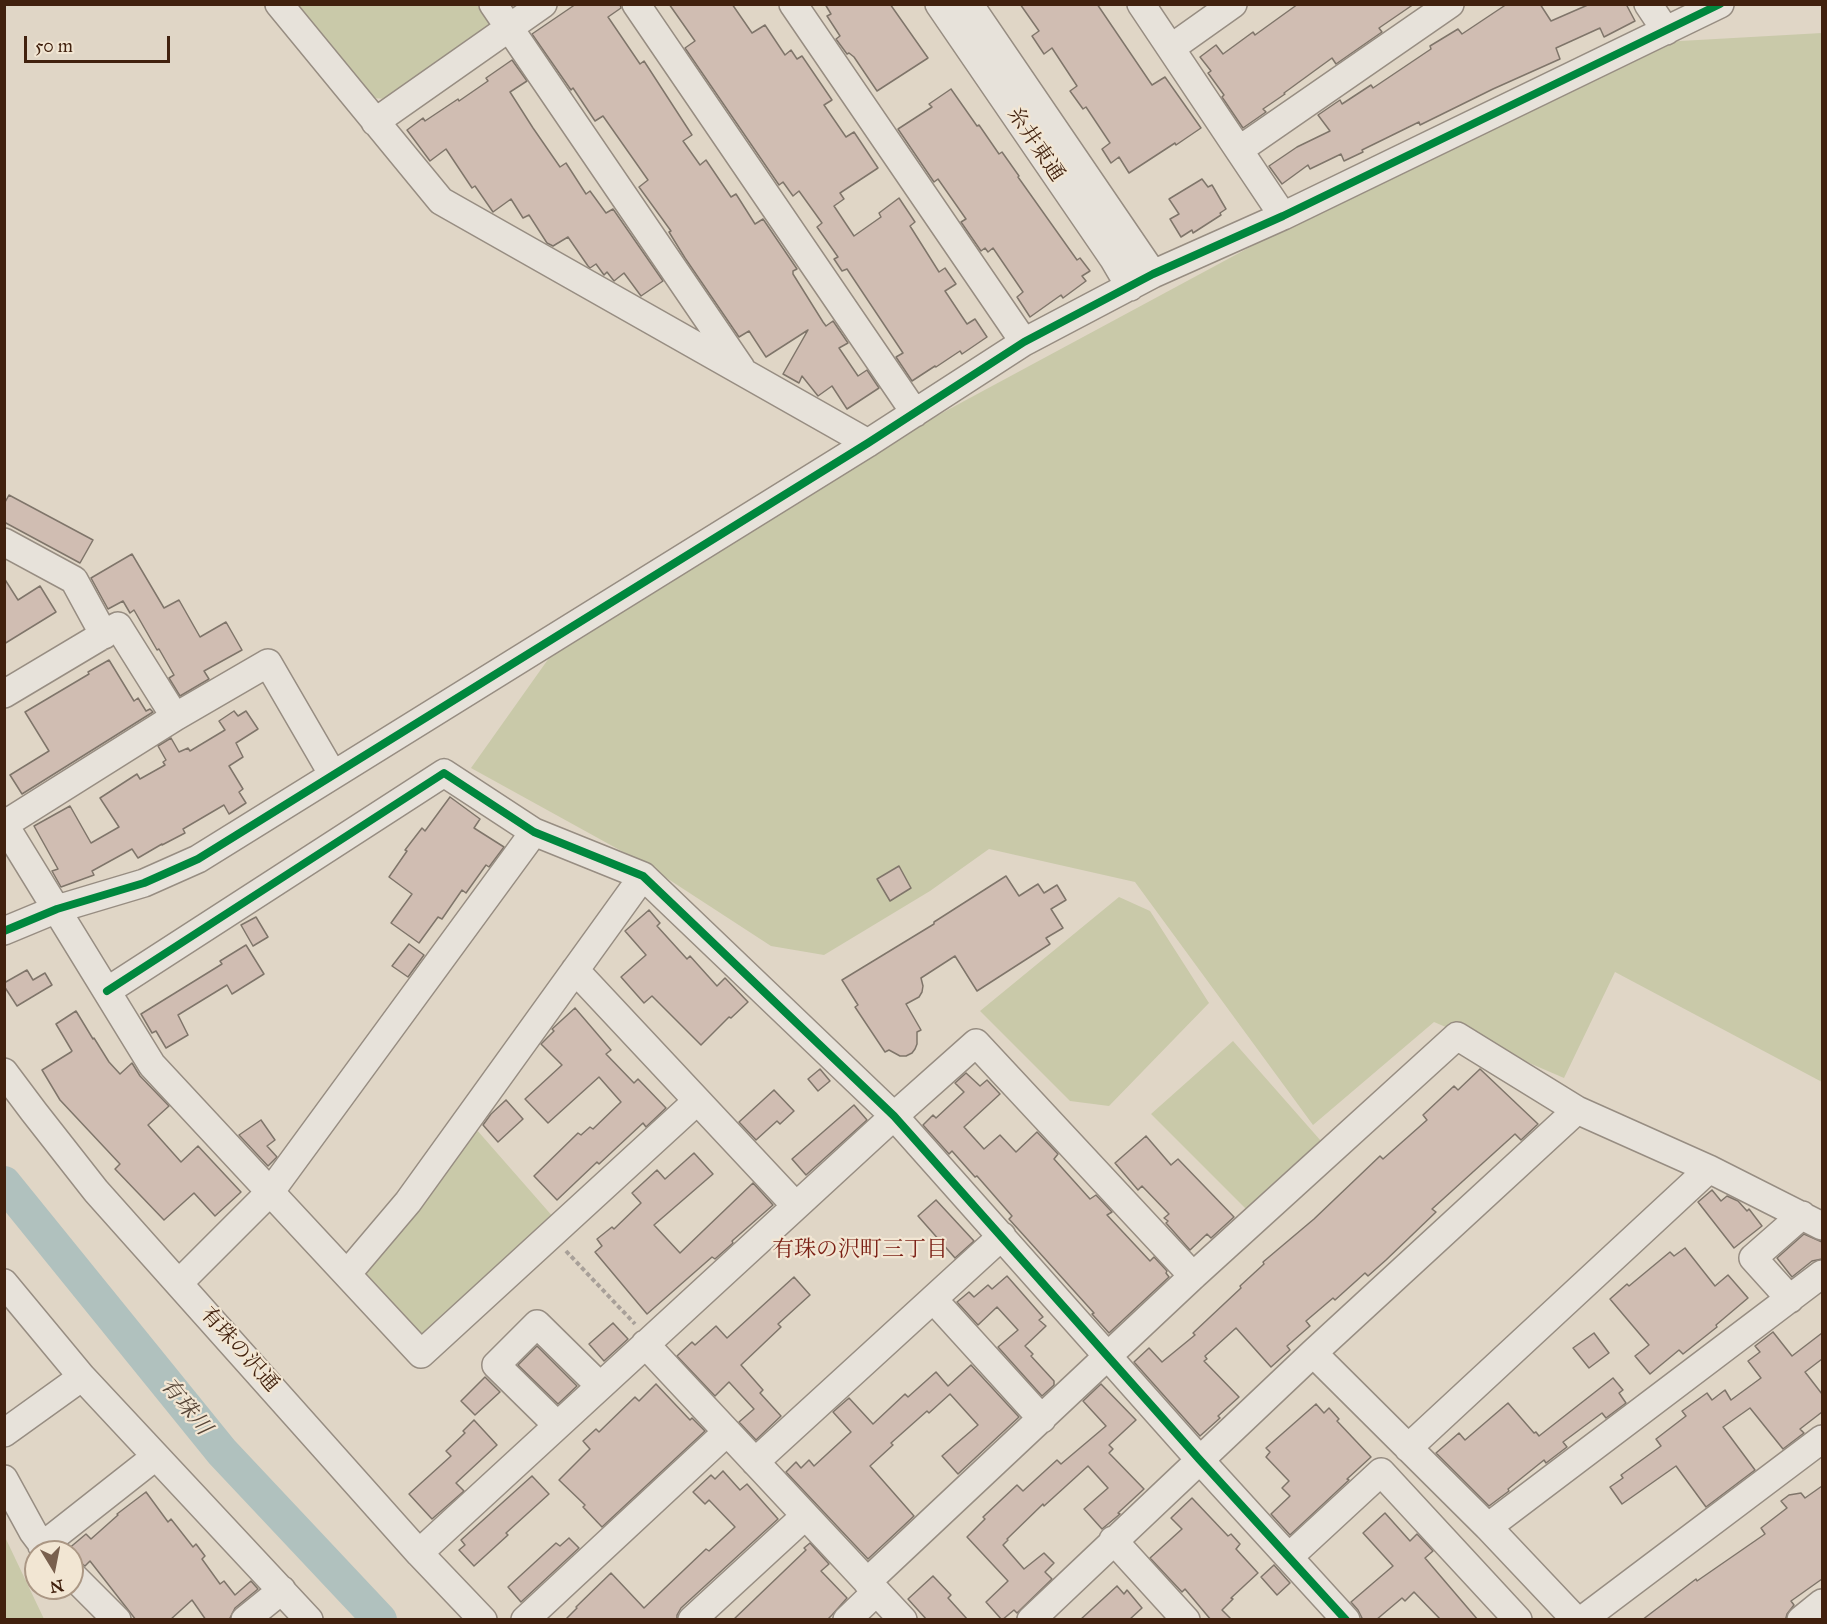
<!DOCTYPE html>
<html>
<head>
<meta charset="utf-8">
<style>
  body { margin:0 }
  #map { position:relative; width:1827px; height:1624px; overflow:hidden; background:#e0d6c6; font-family:"IM FELL Great Primer",serif }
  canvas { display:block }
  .frame { position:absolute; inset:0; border:6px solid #41210e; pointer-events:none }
  .north { position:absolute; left:24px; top:1540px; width:60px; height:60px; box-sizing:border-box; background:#f2e6d3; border:2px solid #ab9784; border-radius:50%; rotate:170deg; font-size:16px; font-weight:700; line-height:24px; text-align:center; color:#41210e }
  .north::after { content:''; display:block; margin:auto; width:21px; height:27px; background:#79604e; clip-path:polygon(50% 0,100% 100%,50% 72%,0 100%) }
  .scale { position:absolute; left:24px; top:36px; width:146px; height:27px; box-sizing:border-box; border:3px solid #41210e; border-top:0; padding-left:8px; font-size:18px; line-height:21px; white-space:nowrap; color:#41210e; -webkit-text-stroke:4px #f2e6d3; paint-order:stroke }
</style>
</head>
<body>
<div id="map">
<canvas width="1827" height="1624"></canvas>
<div class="frame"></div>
<div class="north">N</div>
<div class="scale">50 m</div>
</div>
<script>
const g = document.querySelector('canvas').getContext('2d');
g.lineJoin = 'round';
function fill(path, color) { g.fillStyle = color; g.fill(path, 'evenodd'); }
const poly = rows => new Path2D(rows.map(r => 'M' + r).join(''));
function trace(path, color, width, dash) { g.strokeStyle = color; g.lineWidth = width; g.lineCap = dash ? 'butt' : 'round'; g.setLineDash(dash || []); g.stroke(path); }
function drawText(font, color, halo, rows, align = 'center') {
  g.font = font + ' "IM FELL Great Primer","Noto Serif JP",serif'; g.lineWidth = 4.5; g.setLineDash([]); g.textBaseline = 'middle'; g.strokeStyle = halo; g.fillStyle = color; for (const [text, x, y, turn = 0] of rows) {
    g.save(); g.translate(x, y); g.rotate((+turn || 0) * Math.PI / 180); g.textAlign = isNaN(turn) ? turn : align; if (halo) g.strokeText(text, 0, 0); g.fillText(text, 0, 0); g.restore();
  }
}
fill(poly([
  [298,5,482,5,493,20,491,29,387,99,372,98],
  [1822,33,1822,1082,1615,972,1564,1078,1434,1022,1313,1125,1135,882,989,849,930,891,824,955,771,946,645,864,471,768,549,658,668,581,916,427,1627,44],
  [1119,897,1150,911,1209,1003,1109,1106,1070,1101,980,1011],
  [1233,1041,1321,1141,1250,1213,1151,1114],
  [476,1129,554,1218,428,1335,418,1333,364,1282,364,1267],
  [4,1537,5,1537,44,1619,5,1619]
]), '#c9c9a9');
trace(poly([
  [4,1183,222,1452,380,1620]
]), '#b0c1be', 34);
const building = poly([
  [576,4,620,4,621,8,608,17,640,64,644,61,692,135,683,141,700,165,706,160,731,197,736,194,755,224,763,219,797,269,793,271,793,274,823,322,826,326,833,321,848,343,839,348,858,376,867,370,879,388,847,409,832,386,818,396,802,376,799,383,783,374,808,330,766,357,749,331,739,337,685,258,669,232,671,231,639,187,648,180,603,116,595,121,573,88,571,90,532,34,576,4],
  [669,4,732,4,752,33,765,25,785,55,791,50,797,59,802,56,832,100,824,105,846,137,854,132,878,168,840,193,844,199,834,206,854,236,881,217,879,213,899,198,915,222,910,226,939,272,945,268,956,284,945,291,967,324,975,319,987,337,962,354,960,351,936,367,935,366,912,381,896,357,903,353,847,269,842,271,834,259,838,257,817,227,822,223,799,191,793,196,783,182,779,185,685,48,695,41,669,4],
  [825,4,890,4,928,58,877,91,854,57,849,53,847,54,836,39,840,36,827,16,831,14,825,4],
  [1020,4,1097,4,1152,85,1165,77,1201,128,1176,145,1175,143,1129,173,1119,157,1111,163,1102,149,1110,143,1086,107,1083,109,1070,91,1077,86,1052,48,1044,54,1032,36,1039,31,1020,4],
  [1298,4,1414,4,1379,28,1382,32,1336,64,1332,58,1284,93,1285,94,1263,109,1266,112,1243,128,1222,97,1224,95,1208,73,1211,71,1200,57,1216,45,1223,54,1253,32,1255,35,1298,4],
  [1507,4,1540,4,1551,21,1590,4,1626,4,1635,21,1604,37,1600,28,1556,48,1560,59,1493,89,1420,125,1419,122,1362,150,1363,152,1344,161,1341,154,1310,169,1308,165,1282,184,1269,166,1297,147,1330,131,1318,115,1340,100,1342,104,1371,85,1373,88,1431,49,1430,46,1458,29,1462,34,1507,4],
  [512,60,527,81,510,92,533,128,560,167,566,163,586,194,590,191,606,213,613,209,663,281,641,296,624,273,614,281,607,272,604,275,596,264,590,268,588,266,568,237,553,246,547,243,529,215,523,218,511,199,493,212,475,186,472,188,446,149,430,161,407,130,423,118,425,121,458,99,459,101,488,81,486,78,512,60],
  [951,89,977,126,979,125,999,154,1002,152,1019,176,1018,177,1077,260,1080,258,1090,271,1082,276,1086,281,1063,298,1061,295,1030,317,1017,297,1023,292,993,248,988,252,985,248,981,251,961,222,966,219,938,179,934,182,898,129,932,107,929,104,951,89],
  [1202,179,1208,187,1212,185,1226,209,1220,213,1221,215,1193,233,1192,230,1181,237,1170,219,1179,214,1169,199,1202,179],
  [9,495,93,540,80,563,4,522,4,504,9,495],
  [132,554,164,608,179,600,200,637,226,622,242,650,204,671,209,679,180,696,169,678,174,675,159,649,157,650,134,610,130,613,123,601,108,609,91,578,132,554],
  [4,578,18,600,40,586,56,612,4,644,4,578],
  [109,660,134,701,138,698,146,711,150,709,153,712,22,794,10,775,49,751,25,712,89,674,88,672,109,660],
  [234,711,238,716,246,711,258,729,236,743,243,757,229,766,243,789,239,792,246,803,229,814,224,805,183,829,185,833,162,845,162,844,138,858,132,849,92,871,94,875,61,887,52,871,58,869,34,826,70,806,91,843,119,827,100,798,137,774,140,779,165,765,163,762,166,760,158,746,171,738,179,752,188,748,190,751,225,730,219,721,234,711],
  [450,797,480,819,474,828,504,847,489,867,486,865,466,893,462,890,442,919,438,917,419,943,391,923,412,894,389,877,407,851,405,850,422,828,425,831,450,797],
  [899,866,911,888,890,901,877,879,899,866],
  [1006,876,1019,896,1038,884,1044,893,1057,885,1066,900,1051,909,1063,928,1046,938,1050,944,977,991,955,956,921,978,923,986,922,992,919,997,906,1004,921,1030,917,1032,917,1044,915,1049,912,1053,906,1056,900,1056,889,1050,885,1052,855,1007,858,1005,842,980,934,924,934,922,1006,876],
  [649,910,660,923,657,926,687,959,690,956,717,986,725,978,748,1002,731,1018,729,1017,701,1045,652,996,644,1003,621,977,646,955,625,931,649,910],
  [256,917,268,937,253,946,241,925,256,917],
  [409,944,424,955,408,977,392,966,409,944],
  [246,945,264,974,232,994,227,985,178,1015,188,1035,166,1048,156,1031,152,1033,141,1014,222,964,220,961,246,945],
  [27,970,33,980,45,973,52,985,17,1006,4,986,4,983,27,970],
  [575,1008,611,1050,606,1054,634,1083,638,1079,666,1108,646,1127,643,1123,599,1164,597,1162,557,1200,534,1176,578,1133,581,1135,590,1127,593,1129,621,1102,599,1077,548,1123,525,1099,562,1065,541,1044,554,1031,552,1029,575,1008],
  [76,1011,93,1039,94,1038,109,1062,120,1074,132,1063,140,1076,169,1106,148,1125,181,1162,198,1146,241,1192,215,1216,194,1193,164,1220,115,1169,120,1164,60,1100,42,1070,71,1052,72,1051,56,1024,76,1011],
  [820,1069,830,1081,818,1091,808,1079,820,1069],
  [1480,1069,1538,1124,1521,1140,1515,1134,1432,1209,1436,1212,1386,1260,1368,1276,1365,1273,1335,1300,1333,1298,1306,1321,1310,1326,1287,1346,1290,1350,1271,1367,1236,1328,1205,1356,1207,1359,1204,1361,1239,1397,1218,1416,1220,1418,1200,1436,1134,1362,1149,1348,1162,1362,1195,1335,1193,1333,1241,1288,1240,1286,1264,1264,1263,1262,1314,1219,1380,1156,1383,1159,1427,1120,1423,1115,1454,1086,1458,1090,1480,1069],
  [966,1073,980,1086,987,1080,1000,1094,964,1127,984,1149,1000,1135,1016,1152,1037,1132,1058,1154,1054,1159,1090,1199,1096,1195,1112,1212,1107,1215,1150,1261,1154,1257,1167,1271,1166,1273,1169,1277,1109,1333,1092,1314,1094,1313,1009,1219,1012,1216,977,1176,975,1177,952,1151,949,1154,923,1125,933,1115,936,1118,964,1092,955,1083,966,1073],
  [774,1090,794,1111,780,1124,777,1121,756,1140,739,1122,774,1090],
  [506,1100,523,1119,498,1142,483,1125,491,1114,506,1100],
  [854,1105,867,1120,806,1175,792,1159,854,1105],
  [261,1120,275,1140,267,1146,277,1157,268,1166,239,1135,261,1120],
  [1146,1136,1171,1165,1178,1159,1234,1217,1211,1238,1207,1234,1190,1250,1166,1223,1168,1221,1164,1218,1169,1214,1142,1186,1138,1190,1115,1163,1146,1136],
  [694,1153,713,1174,654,1225,680,1253,753,1183,773,1205,732,1241,733,1243,715,1259,712,1257,647,1314,595,1252,602,1246,597,1239,612,1227,614,1229,641,1203,632,1193,657,1170,665,1179,694,1153],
  [1712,1190,1721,1201,1727,1196,1738,1201,1747,1211,1749,1209,1762,1226,1734,1248,1698,1202,1712,1190],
  [936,1200,974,1241,955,1258,918,1216,936,1200],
  [1804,1234,1822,1242,1822,1259,1812,1261,1792,1277,1777,1258,1804,1234],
  [1685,1248,1715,1286,1728,1275,1748,1298,1716,1325,1717,1327,1683,1354,1679,1350,1650,1374,1635,1356,1649,1345,1610,1299,1627,1284,1629,1286,1670,1252,1674,1256,1685,1248],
  [1007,1276,1043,1317,1039,1320,1046,1326,1025,1346,1033,1354,1031,1356,1054,1381,1054,1385,1042,1396,998,1347,1018,1330,997,1307,978,1325,957,1302,969,1292,974,1297,988,1285,992,1289,1007,1276],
  [794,1277,810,1295,778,1324,781,1327,741,1365,763,1390,760,1393,781,1416,756,1440,739,1422,754,1409,729,1382,715,1396,677,1356,692,1342,695,1345,716,1326,727,1338,794,1277],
  [613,1323,628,1339,604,1361,589,1344,613,1323],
  [1773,1332,1792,1356,1822,1333,1822,1359,1805,1372,1822,1394,1822,1412,1800,1429,1804,1433,1783,1449,1750,1408,1723,1427,1755,1470,1706,1507,1676,1466,1622,1504,1610,1487,1623,1478,1621,1475,1661,1446,1656,1439,1686,1416,1682,1411,1707,1393,1712,1400,1725,1390,1731,1400,1761,1378,1748,1361,1760,1352,1755,1346,1773,1332],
  [1594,1333,1609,1353,1589,1368,1573,1348,1594,1333],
  [537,1346,577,1386,558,1404,518,1365,537,1346],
  [971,1365,1019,1417,958,1474,942,1456,978,1425,950,1394,929,1413,927,1411,891,1443,893,1445,870,1466,914,1516,868,1559,786,1472,796,1462,801,1468,809,1460,814,1466,851,1432,833,1412,849,1398,873,1424,905,1394,908,1397,936,1372,948,1386,971,1365],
  [485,1377,500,1392,475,1415,461,1401,485,1377],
  [1613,1378,1623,1390,1619,1393,1626,1403,1606,1418,1602,1413,1563,1442,1567,1447,1546,1463,1544,1460,1508,1489,1509,1491,1489,1506,1436,1453,1459,1433,1465,1440,1508,1403,1534,1433,1536,1432,1539,1436,1613,1378],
  [656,1384,690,1420,692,1418,705,1431,602,1527,583,1507,585,1505,559,1480,590,1449,583,1441,596,1429,599,1432,635,1397,639,1401,656,1384],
  [1101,1384,1136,1420,1109,1445,1113,1449,1109,1453,1144,1489,1118,1513,1120,1514,1102,1529,1084,1509,1108,1488,1088,1466,1044,1506,1043,1504,1007,1539,1008,1540,1003,1545,1024,1569,1044,1553,1054,1563,1045,1572,1052,1579,1017,1613,1014,1610,1002,1620,986,1602,1008,1581,967,1537,985,1519,983,1517,1017,1485,1023,1491,1057,1460,1061,1464,1106,1426,1083,1401,1101,1384],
  [1316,1404,1324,1413,1329,1408,1339,1419,1337,1421,1371,1457,1347,1479,1349,1480,1290,1535,1271,1514,1290,1496,1282,1488,1289,1481,1266,1457,1270,1452,1266,1448,1316,1404],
  [474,1420,497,1445,456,1483,464,1491,432,1519,409,1494,451,1456,446,1451,465,1433,463,1431,474,1420],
  [723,1471,740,1490,747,1484,778,1519,681,1608,677,1615,677,1620,565,1620,577,1608,576,1607,611,1573,644,1608,706,1549,709,1551,735,1527,709,1500,705,1504,693,1492,711,1475,715,1479,723,1471],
  [532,1476,549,1494,506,1533,508,1535,474,1566,459,1550,465,1545,461,1540,532,1476],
  [1822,1486,1822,1579,1791,1601,1794,1605,1787,1614,1786,1618,1784,1620,1642,1620,1696,1579,1697,1581,1765,1534,1761,1528,1787,1508,1781,1501,1789,1495,1801,1493,1805,1498,1822,1486],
  [146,1492,168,1522,171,1519,193,1547,196,1544,205,1556,202,1559,220,1584,224,1581,235,1595,251,1581,258,1589,235,1608,229,1620,206,1620,192,1600,170,1620,136,1620,90,1561,85,1566,77,1560,72,1560,72,1552,67,1550,86,1534,91,1539,118,1515,117,1514,146,1492],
  [1192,1498,1228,1536,1231,1534,1240,1544,1236,1549,1258,1573,1231,1598,1233,1599,1222,1610,1232,1620,1211,1620,1185,1589,1182,1592,1150,1558,1182,1529,1171,1518,1192,1498],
  [1385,1513,1410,1541,1417,1534,1433,1551,1425,1558,1478,1620,1441,1620,1414,1592,1405,1601,1402,1598,1376,1620,1363,1620,1358,1610,1351,1602,1393,1566,1363,1533,1385,1513],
  [569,1538,579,1548,521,1602,508,1587,556,1543,560,1546,569,1538],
  [810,1543,829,1564,821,1571,847,1598,832,1615,827,1620,733,1620,806,1550,804,1548,810,1543],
  [1274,1565,1290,1583,1277,1595,1261,1577,1274,1565],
  [933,1576,951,1595,948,1598,968,1620,927,1620,908,1599,933,1576],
  [1117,1586,1124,1594,1127,1590,1142,1608,1129,1620,1080,1620,1117,1586]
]);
fill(building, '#d0bdb2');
trace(building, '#7f756a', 1.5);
const minor = poly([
  [279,4,441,201,868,443],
  [493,4,741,368],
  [636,4,915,413],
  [793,4,1024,342],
  [939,4,1113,258,1130,287],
  [969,4,1153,274],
  [1141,4,1283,216],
  [1648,4,1666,31],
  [1171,48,1233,4],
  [375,122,543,4],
  [1239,150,1450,4],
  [4,542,74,580,104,635],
  [4,694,118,626,175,717],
  [4,824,152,1065,421,1354,697,1101],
  [5,824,175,717,268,663,333,775],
  [4,931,57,909,144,883,198,859,868,443,1024,342,1153,274,1283,216,1720,4],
  [575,970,796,1206],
  [107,991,444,773,534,832,643,876,894,1116,1199,1459,1346,1620],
  [4,1072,34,1112,96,1191,419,1553,483,1620],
  [347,1274,408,1202,643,876],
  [4,1283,82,1377,309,1620],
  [179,1283,271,1191,534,832],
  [933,1299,1042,1419],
  [1790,1299,1753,1258,1802,1215],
  [645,1344,903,1620],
  [1313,1353,1488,1527,1576,1620],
  [557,1425,496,1365,537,1324,600,1386],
  [4,1433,82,1377],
  [1408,1448,1709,1169],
  [755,1462,1002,1236],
  [4,1479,33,1532,48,1552],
  [1488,1527,1822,1274],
  [1113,1540,1186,1620],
  [42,1546,155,1457],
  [419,1553,894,1116,976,1043,1193,1276],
  [1289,1557,1381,1472,1518,1620],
  [72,1575,117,1620],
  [867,1582,1193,1276,1457,1036,1577,1110,1709,1169,1822,1226],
  [245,1620,282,1590],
  [525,1620,727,1432],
  [692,1620,805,1516],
  [847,1620,876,1592],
  [1031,1620,1313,1353,1577,1110],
  [1582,1620,1822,1439],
  [1801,1620,1822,1603]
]);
trace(minor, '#978d82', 30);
trace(poly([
  [566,1251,635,1324]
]), '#a8a099', 4, [4.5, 3]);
trace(minor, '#e7e2da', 27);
trace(poly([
  [4,931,57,909,144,883,198,859,868,443,1024,342,1153,274,1283,216,1720,4],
  [107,991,444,773,534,832,643,876,894,1116,1199,1459,1346,1620]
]), '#00873e', 8);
drawText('21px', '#41210e', '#f2e6d3', [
  ["糸井東通",1035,145,56],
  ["有珠の沢通",239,1350,48]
]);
drawText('22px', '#7a1f14', '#f2e6d3', [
  ["有珠の沢町三丁目",860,1251]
]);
drawText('italic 22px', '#584739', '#f2e6d3', [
  ["有珠川",185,1407,51]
]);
</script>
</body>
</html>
